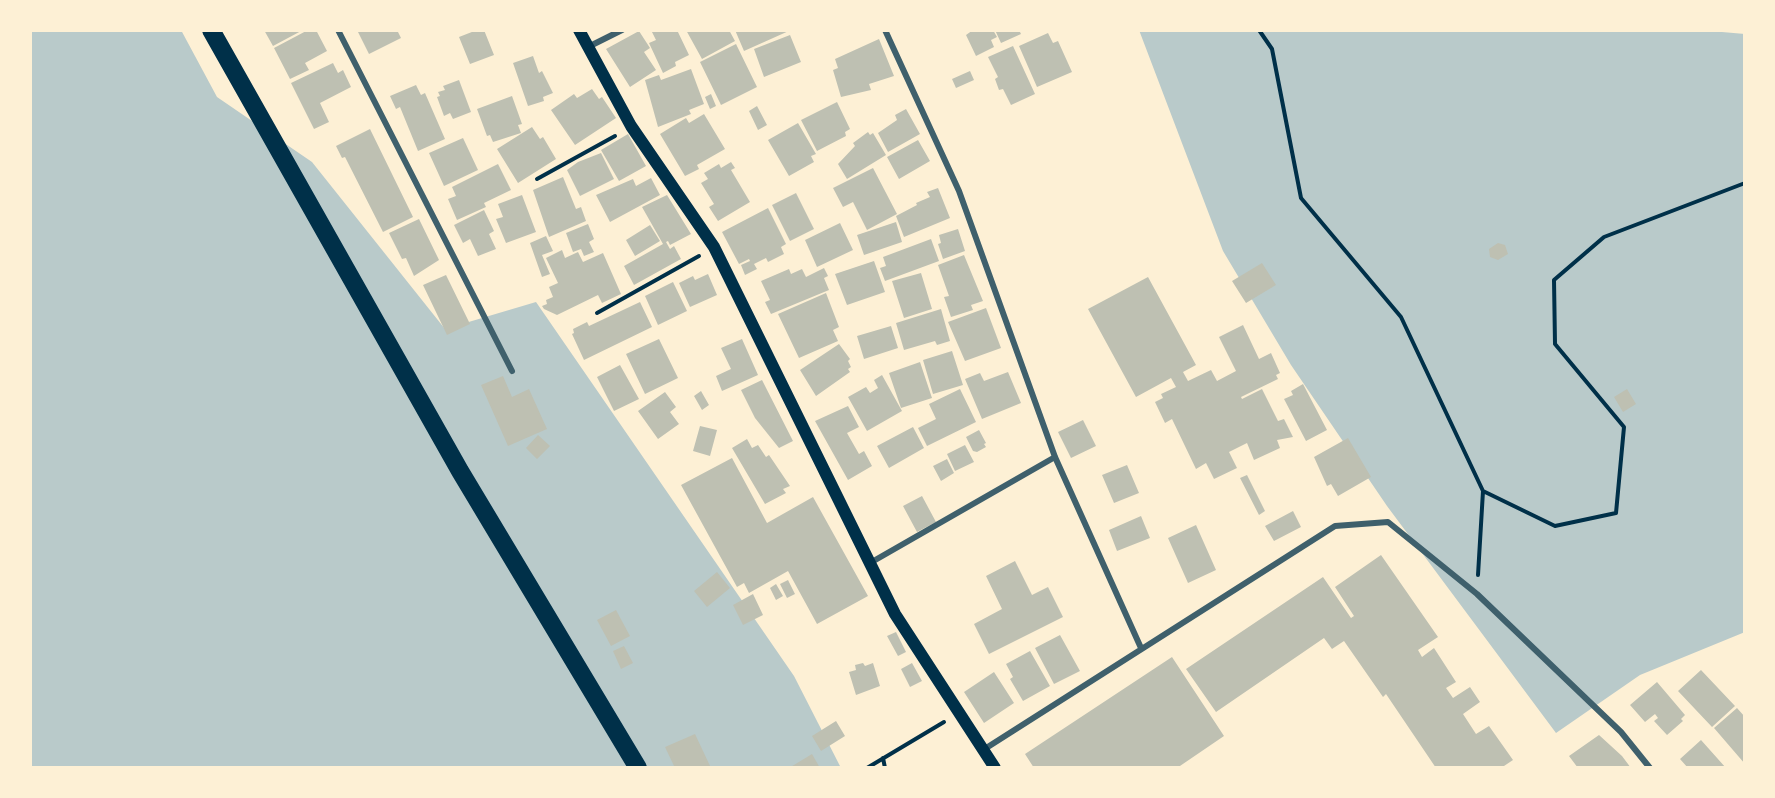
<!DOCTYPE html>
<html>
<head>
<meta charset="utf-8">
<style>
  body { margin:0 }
  #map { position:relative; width:1775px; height:798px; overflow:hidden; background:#fdf0d5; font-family:Raleway,sans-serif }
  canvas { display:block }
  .frame { position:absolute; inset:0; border:32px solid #fdf0d5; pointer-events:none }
</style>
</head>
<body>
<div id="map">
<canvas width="1775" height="798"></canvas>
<div class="frame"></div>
</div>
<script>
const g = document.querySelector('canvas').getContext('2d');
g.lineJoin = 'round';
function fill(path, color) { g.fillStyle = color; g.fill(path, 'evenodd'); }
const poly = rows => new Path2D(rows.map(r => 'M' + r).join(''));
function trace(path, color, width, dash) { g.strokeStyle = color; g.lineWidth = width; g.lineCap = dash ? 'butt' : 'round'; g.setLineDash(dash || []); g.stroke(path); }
fill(poly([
  [30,30,181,30,217,97,312,162,445,329,536,302,794,676,841,768,30,768],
  [1139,30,1699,30,1745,34,1745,632,1640,675,1556,733,1387,506,1291,365,1223,251]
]), '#b9caca');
fill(poly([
  [264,30,303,30,273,46],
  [308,30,316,30,327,51,305,63,309,70,290,79,274,48],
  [357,30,397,30,401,38,369,54],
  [477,30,484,30,494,55,470,64,459,37],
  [651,30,677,30,689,55,675,62,676,66,663,73,649,43,656,40],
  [686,30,729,30,735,41,702,59],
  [735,30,791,30,744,51],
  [973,30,993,30,997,37,991,40,994,47,976,56,966,35],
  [995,30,1019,30,1021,34,1001,43],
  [639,31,650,48,644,52,656,70,630,87,606,49],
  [1048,33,1053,43,1058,41,1072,72,1037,87,1019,46],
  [790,35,801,62,764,77,754,49],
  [879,39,894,76,869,84,871,90,841,97,833,70,838,68,835,59],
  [736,44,757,87,721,105,700,62],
  [1013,46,1035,94,1011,105,1003,89,999,90,995,79,998,77,988,57],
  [533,56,539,73,542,71,553,93,543,97,544,101,528,106,513,63],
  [333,63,338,73,343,70,351,87,320,103,329,122,314,129,291,83],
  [691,69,704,104,689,110,691,114,658,127,645,80,659,75,661,80],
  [970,71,974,80,956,88,952,79],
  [459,80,471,112,453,119,450,113,444,116,437,97,440,96,438,92,445,90,443,86],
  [416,85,421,95,425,93,445,139,418,151,400,107,396,109,390,96],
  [592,89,599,99,602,97,616,118,575,145,551,110,574,94,577,98],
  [711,94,716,106,710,109,705,97],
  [512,96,522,124,518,125,521,133,493,142,490,135,487,136,477,109],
  [837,102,850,129,845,132,846,136,817,151,801,120],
  [757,106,767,125,758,130,749,111],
  [906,109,920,134,888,152,878,133,897,120,895,115],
  [704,114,725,149,697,165,699,169,685,176,660,134,686,118,689,123],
  [798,123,816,154,811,156,814,162,789,176,768,140],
  [532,127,540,139,543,137,556,159,518,183,497,149],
  [370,129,413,217,383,232,345,157,342,158,336,146],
  [868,132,870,135,873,133,886,155,847,179,838,164,855,146,853,143],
  [628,134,646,166,619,181,601,150],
  [463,138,478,170,444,186,429,153],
  [918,140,930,161,899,179,887,157],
  [601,153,614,179,580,196,567,170,578,162],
  [731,162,735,168,731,170,750,202,718,221,709,207,714,204,701,183,708,179,704,173,719,164,721,168],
  [498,164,511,190,484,203,486,207,457,220,448,199,456,196,452,187],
  [873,168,897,214,867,230,853,202,843,207,833,188],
  [563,177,576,209,581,207,586,221,549,237,533,190],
  [651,178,660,195,610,222,596,195,633,179,636,186],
  [938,188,950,218,904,237,896,216,917,205,916,203,930,197,927,192],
  [796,193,814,229,790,241,772,205],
  [522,195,536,232,506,243,496,219,503,217,498,204],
  [667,195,691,234,670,245,668,241,666,242,670,249,674,246,681,259,634,285,624,266,663,244,642,207],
  [768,208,786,244,781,247,784,254,768,262,766,258,754,264,757,269,745,275,741,265,750,261,749,259,739,264,722,232],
  [484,210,494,231,489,234,496,249,478,256,470,239,463,243,454,225],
  [419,219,439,260,414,276,406,258,402,259,389,233],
  [896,222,902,242,864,255,857,235],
  [840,223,853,250,817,267,805,240],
  [588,224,594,239,589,242,594,252,584,256,581,249,573,252,566,233],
  [650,225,660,241,635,256,626,240],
  [958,229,965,251,943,259,938,244,941,243,939,235],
  [546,236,553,251,542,255,550,274,542,277,530,243],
  [931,239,939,261,885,281,880,268,886,266,883,257],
  [1498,243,1505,245,1508,254,1498,260,1490,257,1489,249],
  [562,250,565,258,578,252,583,262,603,253,621,294,602,303,598,295,557,315,544,309,542,306,547,304,546,300,553,297,549,287,558,283,546,258],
  [964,255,983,301,971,305,973,310,951,317,944,297,949,296,938,265],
  [874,261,885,292,847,305,835,274],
  [1262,263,1276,285,1246,303,1232,281],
  [824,268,828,276,824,278,829,290,771,314,765,302,770,300,761,281,789,269,791,274,802,269,806,277],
  [921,273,932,309,904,318,892,281],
  [708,274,717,295,690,307,679,283,693,276,695,280],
  [446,275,470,324,447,335,423,285],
  [1148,277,1196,365,1183,372,1188,381,1211,370,1217,381,1236,371,1219,337,1243,325,1259,359,1271,353,1280,373,1276,375,1278,379,1241,397,1242,399,1262,389,1278,421,1284,419,1293,437,1277,440,1280,448,1254,460,1247,443,1229,452,1237,468,1214,479,1206,463,1196,469,1172,419,1165,423,1155,402,1163,398,1161,394,1176,387,1171,378,1136,397,1088,309],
  [673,282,687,311,658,325,645,296],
  [826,293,839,327,833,330,838,341,799,358,778,314],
  [640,302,652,327,584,360,572,334,574,333,573,329,587,322,589,326],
  [986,308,1001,348,965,361,948,322],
  [941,309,950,341,937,345,935,341,904,350,896,323],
  [891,326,898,348,864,359,857,336],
  [659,339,678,378,645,394,626,354],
  [742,339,758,375,722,391,716,376,731,369,721,348],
  [839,344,850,359,848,361,851,367,848,369,850,372,816,396,800,370],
  [952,351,963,385,933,394,923,360],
  [920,362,932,398,901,408,889,373],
  [620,365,639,399,614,411,597,377],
  [1008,372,1021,403,982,419,965,379,980,373,984,381],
  [882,375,902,411,867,431,848,397,866,387,870,393,878,388,874,380],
  [503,376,512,397,529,389,547,429,508,446,481,385],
  [762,380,793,441,779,448,755,418,741,390],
  [1303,384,1327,430,1306,441,1284,399,1293,395,1291,391],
  [960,389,976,422,927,446,918,428,936,419,929,404],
  [1627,389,1636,404,1623,412,1614,397],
  [701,391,709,405,702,410,694,396],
  [665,392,676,407,670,412,679,424,658,439,638,411],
  [848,406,859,427,847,433,859,454,864,451,872,466,848,480,815,421],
  [1083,420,1096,446,1071,458,1058,432],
  [700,426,717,430,710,456,693,451],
  [913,427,924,448,889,468,877,446],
  [979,430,986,443,984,444,986,447,977,452,973,451,966,437],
  [538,435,550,446,537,459,526,448],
  [1348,438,1371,477,1338,496,1331,484,1327,486,1314,457],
  [747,439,752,448,758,445,766,457,769,455,790,486,783,489,786,493,765,504,732,448],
  [965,445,974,462,955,471,947,454],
  [732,458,767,523,813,497,868,596,817,624,788,571,749,593,744,583,737,587,681,485],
  [947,459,954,473,941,481,933,466],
  [1127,465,1139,493,1114,503,1102,475],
  [1247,475,1265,511,1259,515,1240,478],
  [922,496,936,522,917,532,903,506],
  [1293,511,1301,527,1274,541,1265,526],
  [1141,516,1150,538,1117,551,1109,530],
  [1196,525,1216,570,1188,583,1168,538],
  [1381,555,1438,637,1418,650,1422,657,1434,648,1456,682,1446,688,1453,698,1470,687,1480,702,1463,714,1476,734,1489,726,1513,760,1501,768,1436,768,1386,694,1383,697,1344,641,1332,649,1324,638,1216,712,1186,669,1323,577,1351,618,1354,616,1335,587],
  [1015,561,1032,595,1048,587,1063,617,989,654,974,624,1002,609,986,576],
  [717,572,730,588,707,607,694,591],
  [788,580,795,594,787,598,780,584],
  [776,584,783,596,776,600,770,588],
  [753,594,763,615,743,625,733,605],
  [616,610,630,636,611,646,597,620],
  [896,632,906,652,898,656,887,636],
  [1060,635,1080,671,1054,684,1035,648],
  [624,646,633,663,621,669,613,651],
  [1030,651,1050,686,1023,701,1010,679,1013,677,1006,664],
  [1172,657,1224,736,1177,768,1034,768,1025,754],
  [863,663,865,666,873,663,880,686,856,695,849,672,856,670,855,665],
  [912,663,922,681,910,687,901,669],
  [1701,670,1735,706,1712,727,1678,691],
  [994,672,1014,703,984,723,964,692],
  [1657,682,1685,715,1681,719,1683,721,1667,735,1654,721,1658,718,1655,714,1645,722,1630,705],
  [1737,708,1745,717,1745,764,1714,728],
  [836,721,845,736,821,751,812,736],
  [695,734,711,768,675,768,665,747],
  [1599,735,1622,756,1631,768,1578,768,1569,756],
  [1701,740,1726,768,1688,768,1680,759],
  [812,754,820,768,789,768]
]), '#bec0b2');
trace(poly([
  [1259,30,1272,49,1301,198,1401,317,1483,491,1478,575],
  [537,179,615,136],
  [597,313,699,256],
  [1483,491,1555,526,1616,513,1624,427,1555,344,1554,280,1604,237,1745,183],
  [883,758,885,768],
  [867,768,944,722]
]), '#003049', 4);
trace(poly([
  [338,30,512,371],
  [885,30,959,191,1055,457,1141,648],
  [588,47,622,30],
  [870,563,1055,457],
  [983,750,1335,526,1388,522,1477,594,1621,732,1650,768]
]), '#3f606c', 6);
trace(poly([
  [579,30,631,126,714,247,895,614,995,768]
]), '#003049', 12);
trace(poly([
  [211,30,460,471,638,768]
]), '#003049', 18);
</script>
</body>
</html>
